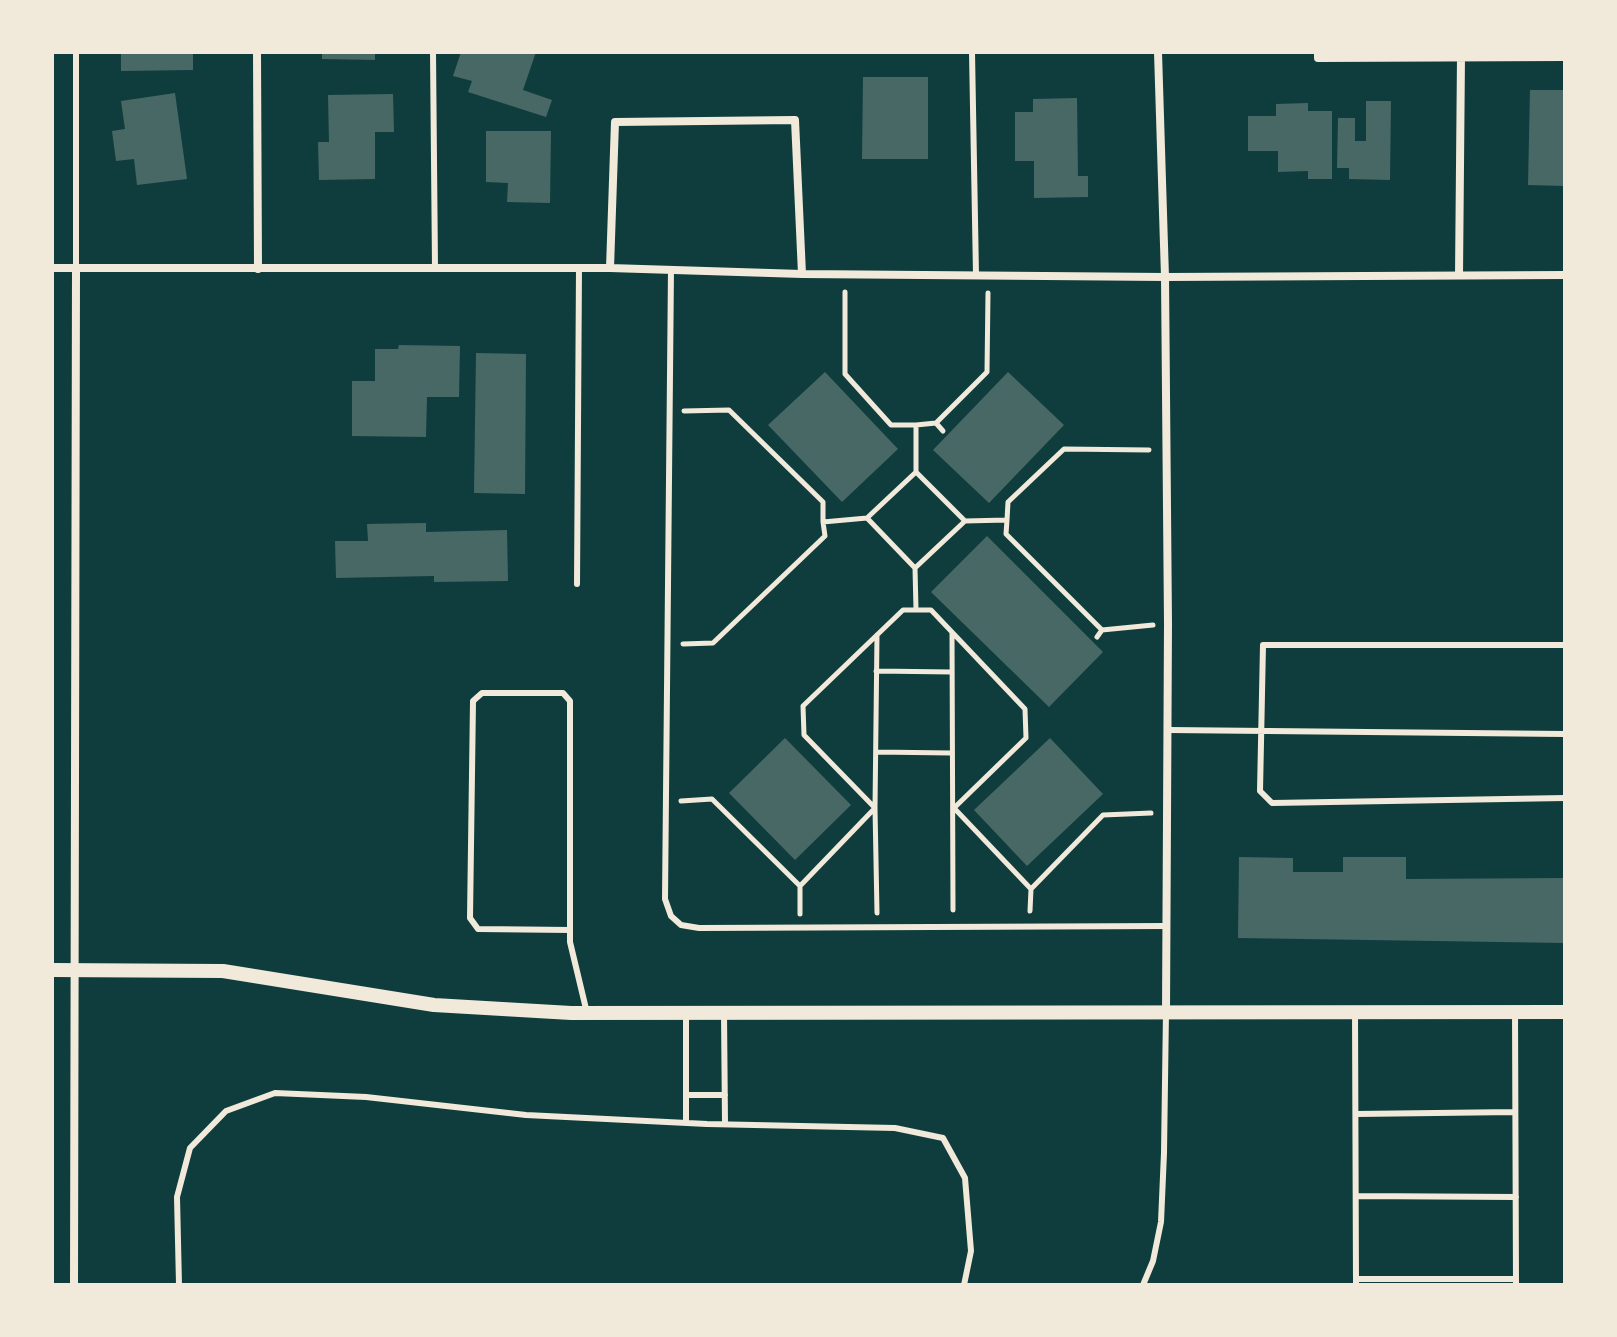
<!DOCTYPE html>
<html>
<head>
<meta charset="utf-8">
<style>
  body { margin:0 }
  #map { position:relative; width:1617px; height:1337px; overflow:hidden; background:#0f3d3e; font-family:Helvetica,sans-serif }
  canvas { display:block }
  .frame { position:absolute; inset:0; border:54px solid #f1e9da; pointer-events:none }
</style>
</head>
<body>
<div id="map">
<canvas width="1617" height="1337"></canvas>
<div class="frame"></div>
</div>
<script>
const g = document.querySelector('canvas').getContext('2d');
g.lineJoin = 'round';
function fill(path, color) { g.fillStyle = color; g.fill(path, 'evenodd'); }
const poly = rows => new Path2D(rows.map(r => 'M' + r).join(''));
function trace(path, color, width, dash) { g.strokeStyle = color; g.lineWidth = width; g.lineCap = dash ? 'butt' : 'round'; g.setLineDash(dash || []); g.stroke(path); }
fill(poly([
  [121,52,193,52,193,70,121,71],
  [322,52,375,52,375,60,322,59],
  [461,52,536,52,523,90,552,100,546,117,468,92,472,81,453,76],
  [863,77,928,77,928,159,862,159],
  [1530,90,1565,90,1565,186,1528,185],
  [175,93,187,179,137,185,134,159,116,161,112,131,125,129,121,101],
  [393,94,394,132,375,132,375,179,319,180,318,142,329,142,328,95],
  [1077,98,1078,176,1088,176,1088,197,1034,198,1034,161,1015,161,1015,112,1033,112,1033,99],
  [1366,101,1391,101,1390,180,1349,179,1349,168,1337,168,1338,118,1355,118,1355,141,1366,141],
  [1308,103,1308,111,1332,111,1332,179,1308,179,1308,171,1278,172,1278,151,1248,151,1248,116,1276,116,1276,104],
  [486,131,551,131,550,203,507,202,508,183,486,182],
  [399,345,460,346,459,397,427,397,426,437,352,436,352,381,375,381,375,349,398,349],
  [476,353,526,354,525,494,474,493],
  [825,372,898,449,842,502,768,425],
  [1008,372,1064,425,989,503,933,450],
  [426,523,426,532,507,530,508,581,434,582,434,576,336,578,335,541,368,541,367,524],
  [987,536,1103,652,1049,707,931,592],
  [785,738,851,805,795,860,729,793],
  [1050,738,1103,794,1027,866,974,810],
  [1239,857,1293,858,1293,872,1343,872,1343,857,1406,857,1406,879,1565,878,1565,943,1238,938]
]), '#486865');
trace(poly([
  [845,292,845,374,891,425,916,425],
  [684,411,729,410,823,502,823,522,867,518],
  [936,423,987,372,988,293],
  [916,472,916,425,936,423,943,431],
  [1007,520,1008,502,1064,449,1149,450],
  [965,521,1007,520,1006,534,1102,630,1097,637],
  [915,568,867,518,916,472,965,521,915,568,916,610],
  [1102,630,1153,625],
  [952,633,953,910],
  [877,635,875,808,877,913],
  [683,644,713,643,825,536,823,522],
  [876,671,952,672],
  [876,752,951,753],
  [681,801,712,799,800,886],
  [1031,889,1103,815,1151,813],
  [800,914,800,886,875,808,804,735,803,706,903,610,931,610,1025,709,1026,738,954,808,1031,889,1030,911]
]), '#f1e9da', 5);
trace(poly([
  [433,52,435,268],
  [972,52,976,275],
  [76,269,76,52],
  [671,269,665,899,671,916,681,925,699,928,1167,926],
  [577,584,579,268],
  [1565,645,1263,645,1260,791,1272,803,1565,798],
  [1169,730,1565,734],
  [570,930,478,929,470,918,473,701,482,693,563,693,570,701,570,942,587,1013],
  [1355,1012,1356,1285],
  [1515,1012,1516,1285],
  [686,1013,686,1123],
  [724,1013,725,1124],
  [686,1095,725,1095],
  [1356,1114,1515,1112],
  [1356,1196,1516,1197],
  [1356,1279,1516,1279],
  [179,1285,177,1197,190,1148,226,1111,275,1093,366,1097,526,1115,707,1124,895,1128,943,1138,965,1178,971,1251,964,1285],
  [1143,1285,1153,1261,1161,1222,1164,1153,1166,1011]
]), '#f1e9da', 6);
trace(poly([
  [257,52,258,269],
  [1158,52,1165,277,1168,624,1166,1011],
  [1318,52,1318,58,1565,57],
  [52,268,610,268,802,274,1165,277,1565,275],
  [610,268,615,122,795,120,802,274],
  [1459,275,1461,56],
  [74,1285,76,269]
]), '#f1e9da', 8);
trace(poly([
  [52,970,223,971,434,1005,571,1013,1565,1012]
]), '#f1e9da', 14);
</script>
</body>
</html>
